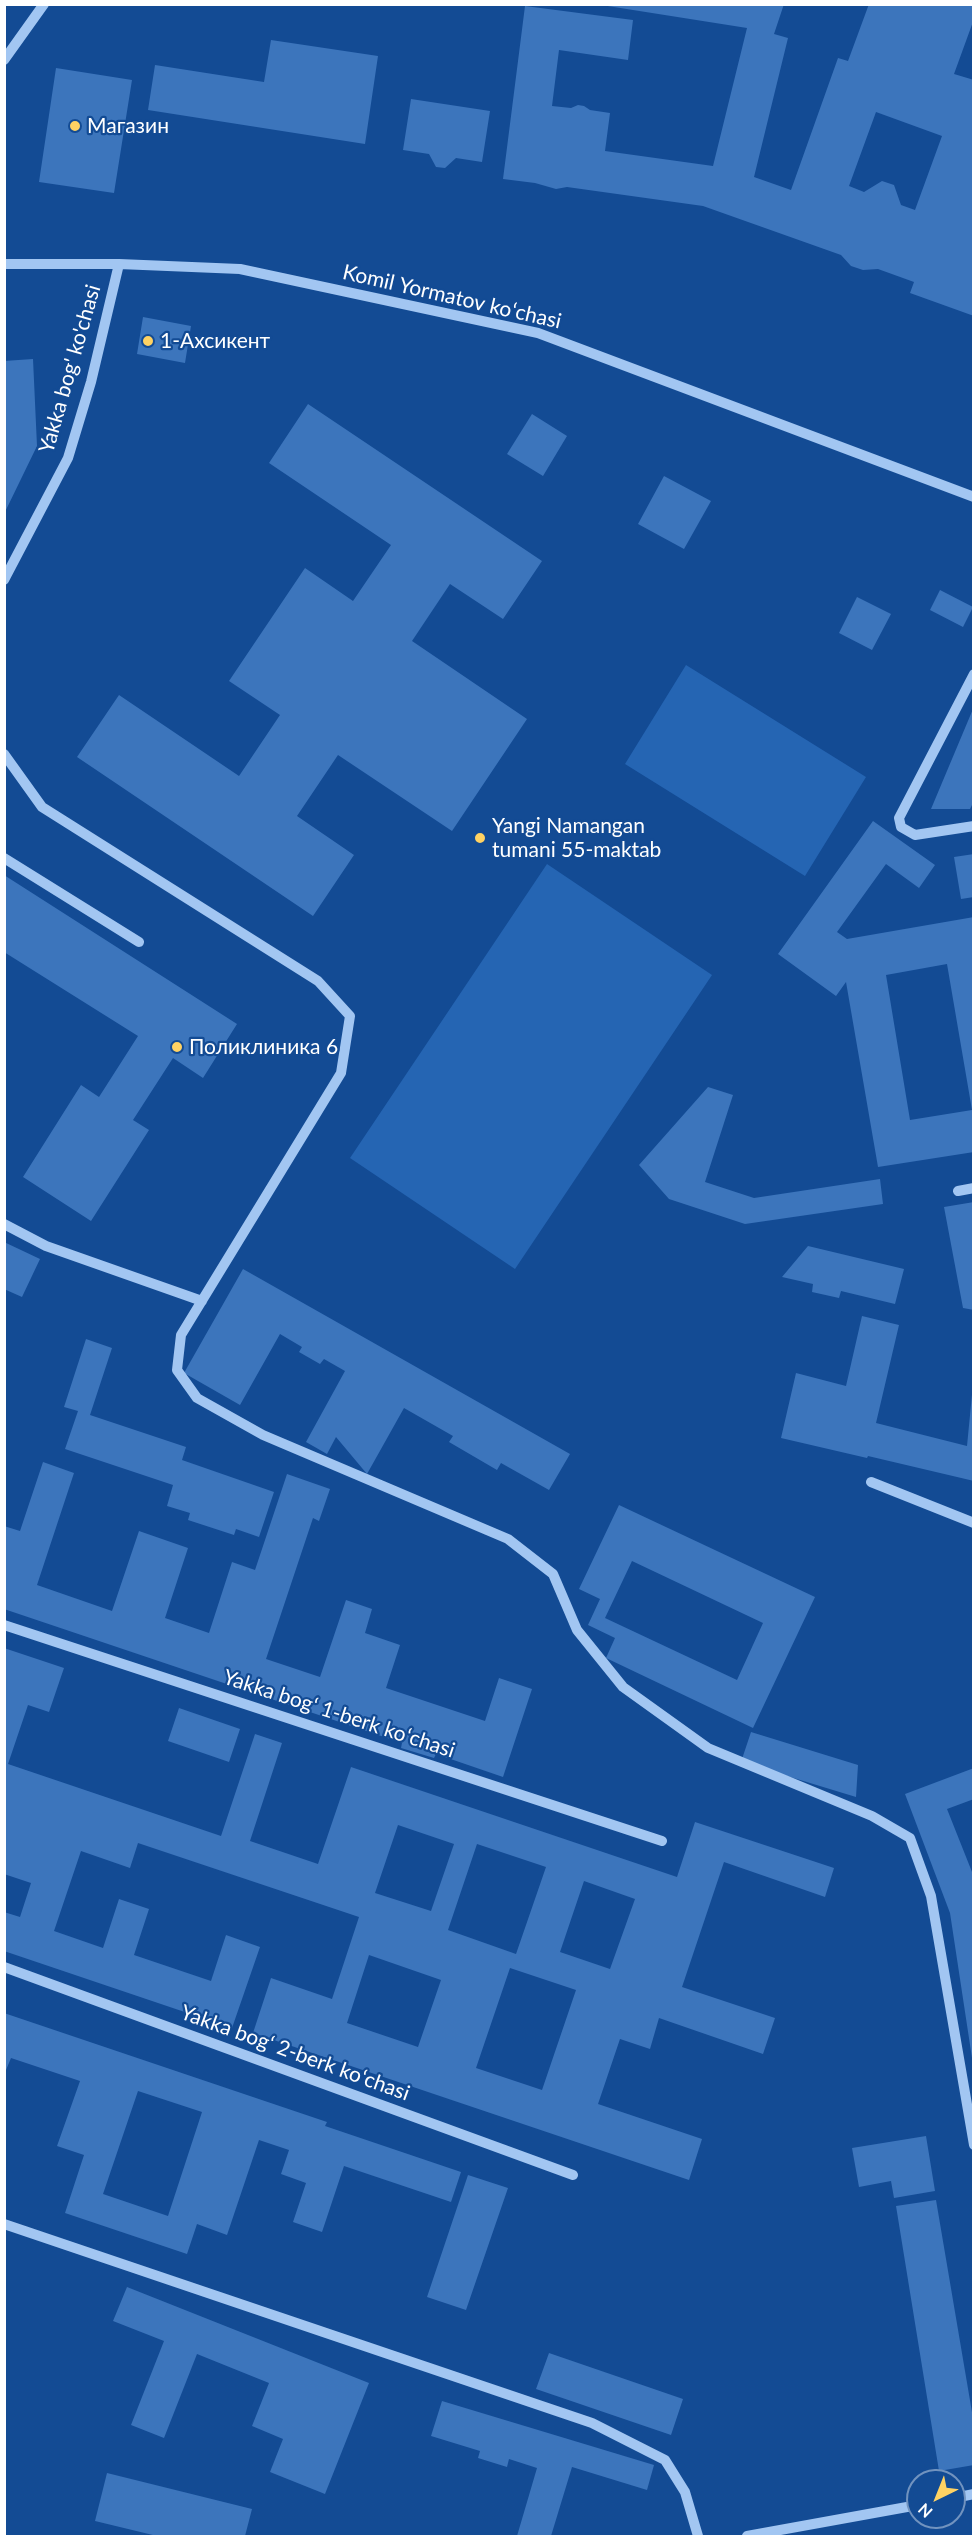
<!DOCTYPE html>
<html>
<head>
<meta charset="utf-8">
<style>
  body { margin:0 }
  #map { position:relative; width:978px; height:2541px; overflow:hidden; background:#134b94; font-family:Lato,sans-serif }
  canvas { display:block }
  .frame { position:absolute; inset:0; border:6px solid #fff; pointer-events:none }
  .north { position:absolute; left:906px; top:2469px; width:60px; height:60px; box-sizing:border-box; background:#134b94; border:2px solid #7193bf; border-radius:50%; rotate:223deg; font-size:16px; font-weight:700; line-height:24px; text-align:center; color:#fff }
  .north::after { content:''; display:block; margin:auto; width:21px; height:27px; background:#ffd263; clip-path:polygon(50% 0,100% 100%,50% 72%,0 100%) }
</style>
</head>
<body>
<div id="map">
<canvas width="978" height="2541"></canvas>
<div class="frame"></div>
<div class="north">N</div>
</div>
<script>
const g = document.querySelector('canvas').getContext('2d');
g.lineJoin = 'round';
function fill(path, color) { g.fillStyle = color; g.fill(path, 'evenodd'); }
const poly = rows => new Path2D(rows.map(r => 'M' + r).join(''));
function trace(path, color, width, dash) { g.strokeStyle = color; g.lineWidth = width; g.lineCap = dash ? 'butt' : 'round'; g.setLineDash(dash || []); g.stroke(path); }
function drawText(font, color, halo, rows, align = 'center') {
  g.font = font + ' Lato,sans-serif'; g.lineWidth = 4.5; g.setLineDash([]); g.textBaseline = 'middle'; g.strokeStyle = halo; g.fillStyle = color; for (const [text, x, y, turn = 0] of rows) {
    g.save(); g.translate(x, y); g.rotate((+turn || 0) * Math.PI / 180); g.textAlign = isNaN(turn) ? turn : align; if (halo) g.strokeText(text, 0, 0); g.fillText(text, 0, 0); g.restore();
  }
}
fill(poly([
  [686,665,866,777,805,876,625,764],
  [547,864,712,975,515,1269,350,1158]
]), '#2565b3');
fill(poly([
  [595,4,784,4,774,34,788,38,754,177,791,190,838,58,848,61,869,4,974,4,974,19,954,74,974,80,974,316,910,293,914,282,878,269,863,270,851,266,841,255,703,206,567,187,556,189,535,183,503,179,525,6,633,20,628,60,559,50,552,106,571,108,578,105,584,106,590,110,610,113,605,151,713,166,747,28],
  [876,112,942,136,915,210,901,205,894,185,882,181,864,192,849,186],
  [271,40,378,56,365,144,148,110,155,65,264,82],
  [56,68,132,80,114,193,39,182],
  [411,99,490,111,482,162,456,158,445,168,436,167,429,154,403,150],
  [143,317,191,326,185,363,137,354],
  [33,359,37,446,4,514,4,361],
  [308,404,542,561,503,619,450,584,412,641,527,719,452,831,338,755,297,816,354,855,313,916,77,757,119,695,239,776,280,715,229,681,305,568,353,601,391,545,269,463],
  [532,414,567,436,543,476,507,454],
  [664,476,711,501,684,549,638,524],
  [940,590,973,607,963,627,930,610],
  [857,597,891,614,872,650,839,633],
  [973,709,974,801,970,809,931,809],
  [873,821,935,865,919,888,886,864,837,932,847,939,974,917,974,1152,878,1167,846,982,836,996,778,954],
  [947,964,972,1110,910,1120,886,975],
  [974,854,974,897,961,899,954,857],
  [4,875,237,1024,203,1078,173,1058,133,1120,149,1130,91,1221,23,1177,81,1085,99,1097,138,1036,4,952],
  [708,1087,733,1095,705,1182,754,1198,880,1179,883,1204,745,1224,669,1199,639,1165],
  [974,1202,974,1310,963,1308,944,1207],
  [4,1242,40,1259,22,1297,4,1289],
  [808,1246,904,1269,895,1304,841,1291,839,1298,812,1292,813,1284,782,1277],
  [243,1269,570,1454,549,1490,501,1463,497,1470,449,1442,453,1436,404,1408,367,1474,336,1437,327,1454,306,1442,345,1371,324,1359,320,1364,299,1352,302,1347,280,1334,240,1405,184,1373],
  [862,1316,899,1325,876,1423,967,1446,974,1374,974,1481,868,1456,867,1458,781,1438,796,1373,846,1386],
  [86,1339,112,1348,90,1415,186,1447,182,1460,274,1492,259,1537,236,1529,234,1535,188,1520,190,1513,167,1506,173,1485,65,1449,78,1411,64,1407],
  [43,1462,74,1473,37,1585,112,1611,139,1531,188,1548,165,1618,209,1633,232,1562,255,1570,287,1474,330,1489,319,1521,313,1518,266,1659,320,1677,346,1600,372,1609,365,1633,400,1645,386,1688,485,1721,499,1678,532,1689,503,1777,436,1754,434,1758,401,1748,402,1743,4,1609,4,1526,20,1531],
  [619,1505,815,1597,753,1728,606,1658,615,1638,588,1625,600,1599,579,1589],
  [632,1561,763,1623,737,1680,605,1618],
  [4,1648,64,1668,49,1712,28,1705,8,1764,221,1836,255,1734,282,1743,250,1841,318,1864,351,1767,677,1877,695,1822,834,1868,825,1897,724,1862,682,1987,775,2018,763,2054,659,2018,650,2049,620,2039,598,2104,702,2139,689,2180,253,2033,271,1978,332,1999,359,1917,138,1843,130,1868,81,1851,54,1931,103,1948,119,1899,149,1909,134,1955,211,1981,226,1935,260,1947,232,2028,4,1951,4,1912,20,1917,31,1883,4,1874],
  [398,1825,454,1844,431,1911,375,1893],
  [477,1844,546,1867,516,1954,448,1930],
  [584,1881,635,1899,610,1969,560,1952],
  [369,1955,441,1980,418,2047,347,2023],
  [510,1968,576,1990,542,2090,476,2068],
  [179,1708,240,1729,229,1762,168,1741],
  [751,1732,858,1765,856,1797,741,1762],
  [974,1768,974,1799,947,1809,974,1877,972,2058,950,1913,905,1794],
  [4,2013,327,2122,325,2126,461,2172,451,2202,344,2166,322,2232,293,2222,306,2183,281,2174,289,2150,259,2140,227,2235,197,2224,187,2254,65,2213,84,2155,57,2146,80,2081,11,2058,4,2075],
  [138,2091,202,2112,168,2216,103,2194],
  [926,2136,935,2191,894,2198,891,2181,859,2187,852,2148],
  [468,2175,508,2188,466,2310,427,2297],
  [936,2200,974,2424,974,2465,939,2471,896,2206],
  [127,2287,369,2383,325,2494,270,2472,283,2439,252,2426,269,2383,197,2354,164,2438,131,2425,164,2341,113,2321],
  [549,2353,683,2399,671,2435,536,2389],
  [442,2401,654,2465,647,2490,572,2467,551,2536,517,2536,537,2468,509,2459,507,2467,478,2458,480,2451,431,2436],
  [107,2473,252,2509,245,2536,157,2536,95,2521]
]), '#3c75bc');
trace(poly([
  [4,60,44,4],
  [4,264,119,264,240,269,538,333,974,497],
  [4,580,68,458,91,382,119,264],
  [974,674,899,818,901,827,915,835,974,826],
  [4,754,42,807,318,981,350,1016,341,1073,181,1335,177,1370,197,1398,263,1435,508,1539,553,1574,577,1630,623,1687,708,1748,872,1816,910,1838,931,1896,974,2145],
  [4,858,139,942],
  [958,1191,974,1188],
  [4,1224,46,1246,202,1301],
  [871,1482,974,1523],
  [4,1625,662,1841],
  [4,1967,573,2175],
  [4,2224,592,2423,665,2460,685,2492,698,2536],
  [954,2498,974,2494],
  [747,2536,918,2505]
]), '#a2c6f2', 10);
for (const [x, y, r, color] of [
  [75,126,6,"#ffd263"],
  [148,341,6,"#ffd263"],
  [480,838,6,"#ffd263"],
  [177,1047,6,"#ffd263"]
]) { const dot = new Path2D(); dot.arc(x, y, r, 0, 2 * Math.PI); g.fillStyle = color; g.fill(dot); trace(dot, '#134b94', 2); }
drawText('21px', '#fff', '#134b94', [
  ["Магазин",87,126],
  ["1-Ахсикент",160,341],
  ["Yangi Namangan",492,826],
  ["tumani 55-maktab",492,850],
  ["Поликлиника 6",189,1047]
], 'left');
drawText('21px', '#fff', '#134b94', [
  ["Komil Yormatov koʻchasi",452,297,13],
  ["Yakka bog' ko'chasi",70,369,-74],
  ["Yakka bogʻ 1-berk koʻchasi",339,1714,18],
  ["Yakka bogʻ 2-berk koʻchasi",295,2053,20]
]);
</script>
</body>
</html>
